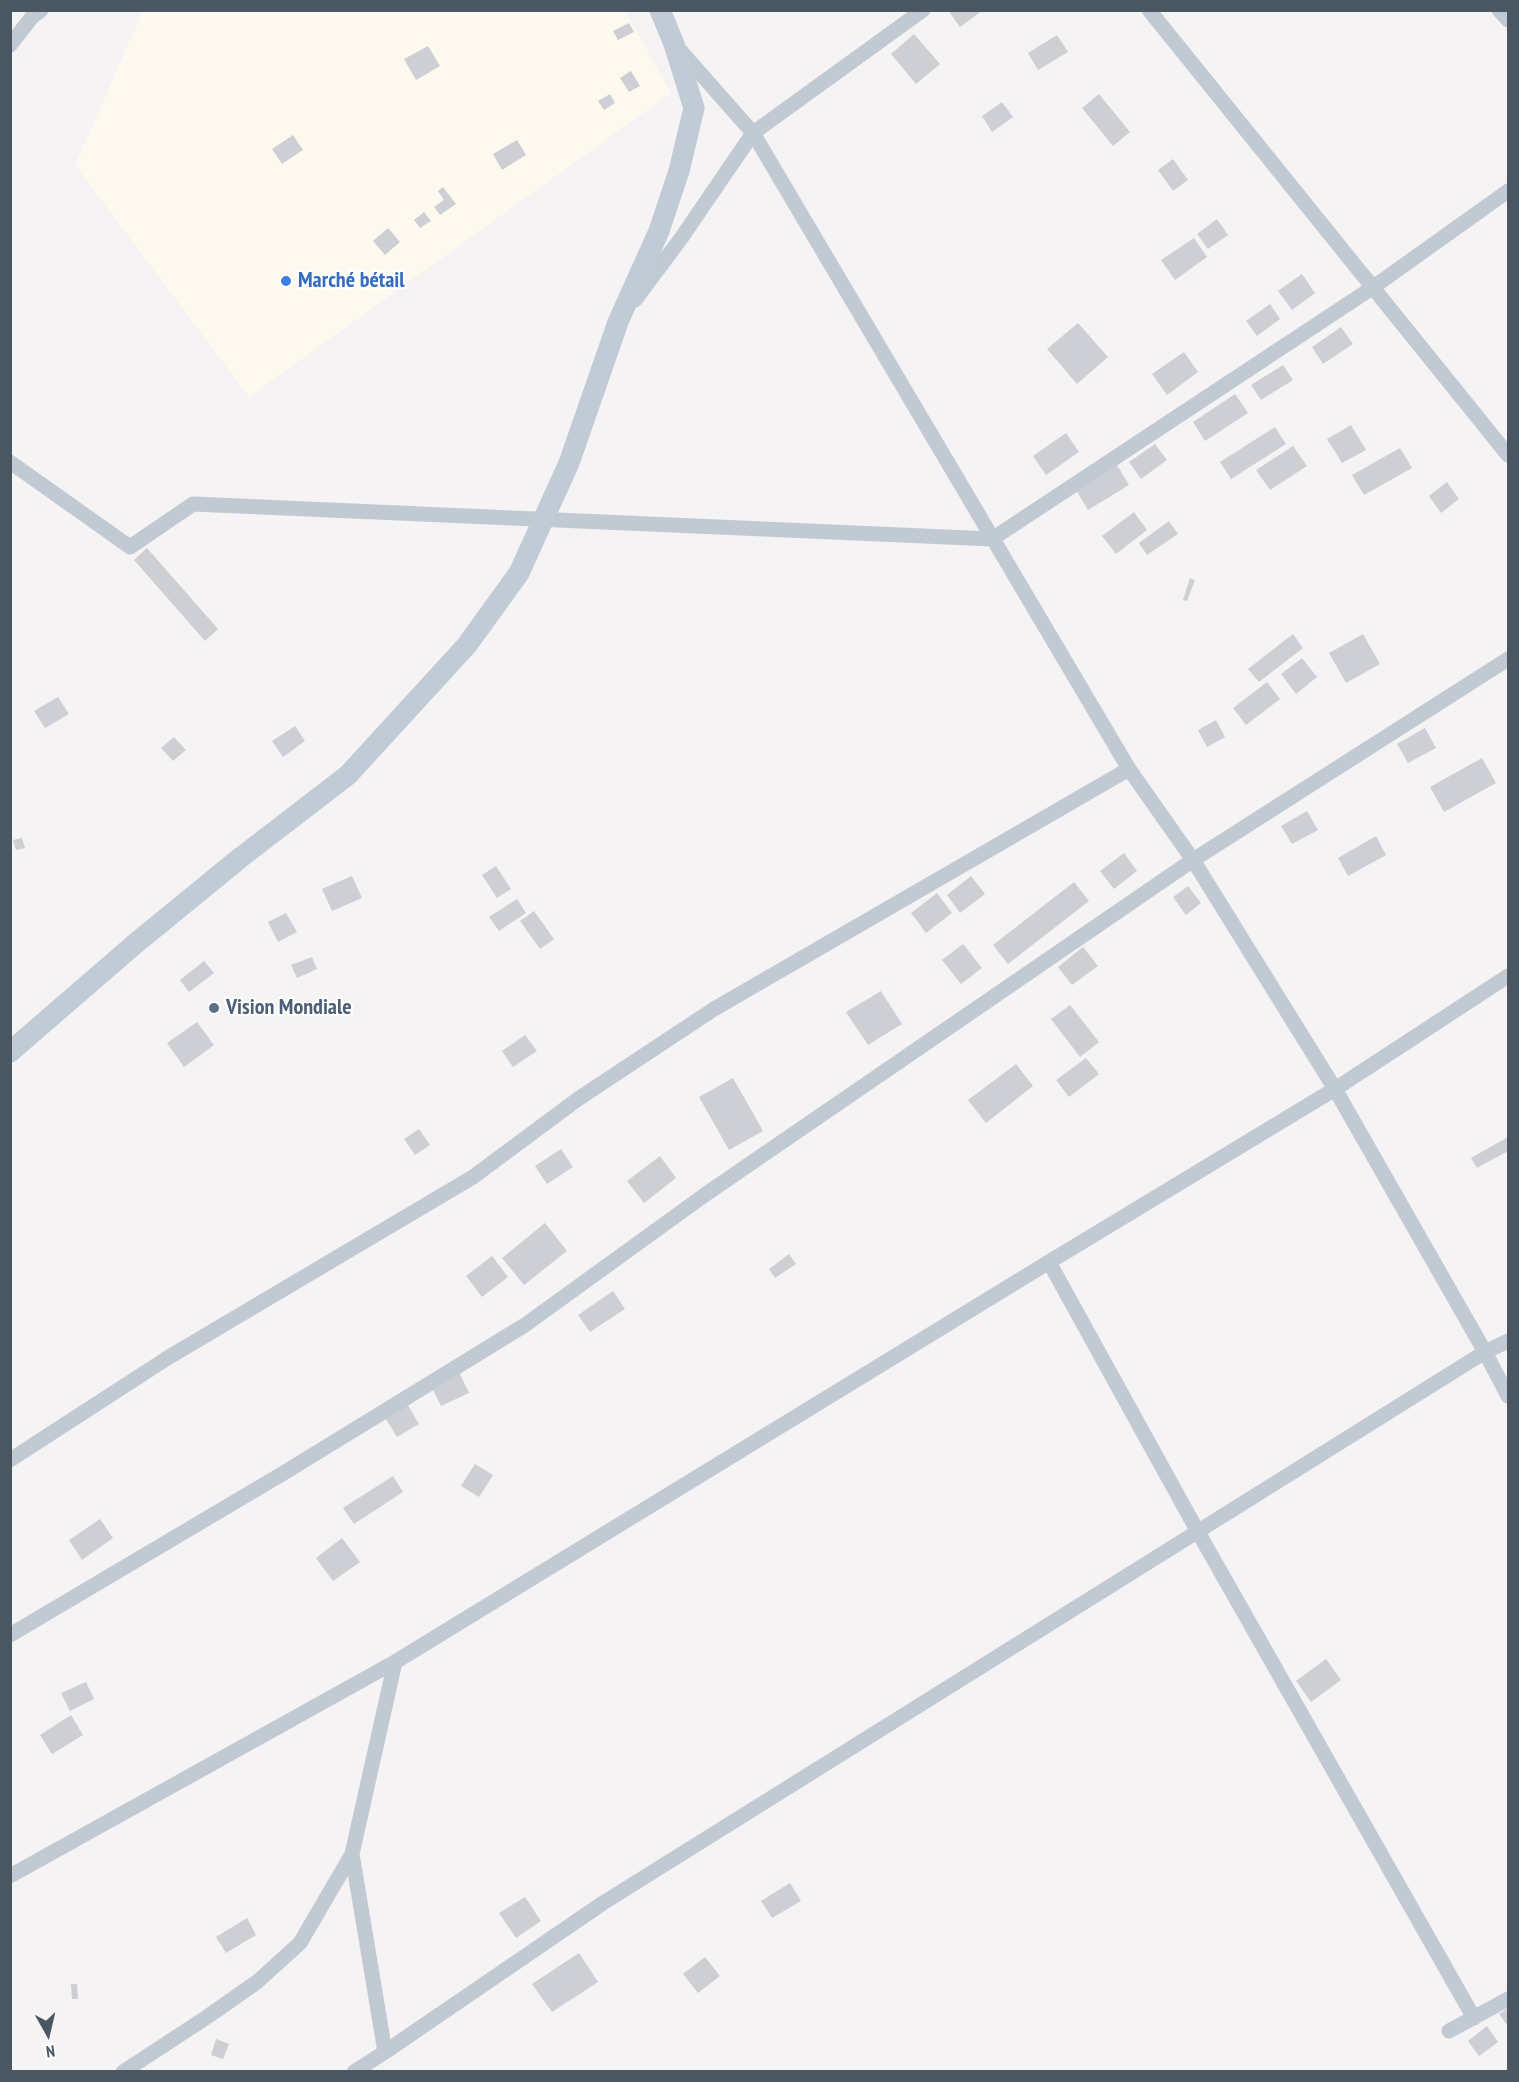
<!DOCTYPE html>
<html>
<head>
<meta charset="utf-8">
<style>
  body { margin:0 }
  #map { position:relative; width:1519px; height:2082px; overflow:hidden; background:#f5f3f3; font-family:"PT Sans Narrow",sans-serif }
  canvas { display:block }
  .frame { position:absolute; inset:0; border:12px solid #4a5661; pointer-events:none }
  .north { position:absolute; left:18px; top:2004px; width:60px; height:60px; -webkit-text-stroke:4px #fff; paint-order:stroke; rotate:172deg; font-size:16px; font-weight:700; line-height:24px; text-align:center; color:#4a5661 }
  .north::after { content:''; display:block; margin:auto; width:21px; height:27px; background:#4a5661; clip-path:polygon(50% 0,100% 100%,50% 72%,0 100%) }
</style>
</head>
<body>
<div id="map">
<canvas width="1519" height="2082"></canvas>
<div class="frame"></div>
<div class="north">N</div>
</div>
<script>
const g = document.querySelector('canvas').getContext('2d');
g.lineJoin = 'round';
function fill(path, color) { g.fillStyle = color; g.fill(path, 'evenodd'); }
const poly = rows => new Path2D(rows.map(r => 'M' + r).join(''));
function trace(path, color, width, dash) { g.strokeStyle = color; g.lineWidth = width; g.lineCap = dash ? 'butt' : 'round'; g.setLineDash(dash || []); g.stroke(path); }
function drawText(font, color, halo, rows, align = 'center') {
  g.font = font + ' "PT Sans Narrow",sans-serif'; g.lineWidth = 4.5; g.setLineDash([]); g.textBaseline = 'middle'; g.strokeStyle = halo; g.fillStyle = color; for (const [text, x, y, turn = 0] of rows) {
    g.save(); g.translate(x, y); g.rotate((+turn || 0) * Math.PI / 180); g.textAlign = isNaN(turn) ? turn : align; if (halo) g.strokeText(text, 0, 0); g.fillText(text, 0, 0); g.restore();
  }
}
fill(poly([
  [143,11,625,11,671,93,249,397,75,165]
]), '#fdf9ef');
fill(poly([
  [953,10,983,10,960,27,950,13],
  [629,23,634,32,618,40,613,31],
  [914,34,940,64,916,84,891,54],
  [1057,35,1068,52,1038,70,1028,53],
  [428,46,440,66,416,80,404,59],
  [631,71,640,86,629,92,620,78],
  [610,94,615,103,604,110,598,101],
  [1099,94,1130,132,1113,146,1082,108],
  [1002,102,1013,117,992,132,982,116],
  [293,135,303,150,282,164,272,149],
  [517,140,526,155,502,170,493,154],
  [1173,159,1188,180,1173,191,1158,170],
  [443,187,456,204,440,215,434,207,444,200,438,191],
  [424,212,431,221,420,228,414,220],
  [1217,219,1228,235,1208,249,1197,234],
  [388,228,400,242,385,255,373,241],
  [1194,238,1207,257,1175,280,1161,260],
  [1302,274,1315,293,1292,310,1278,291],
  [1270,304,1280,319,1257,336,1246,321],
  [1078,323,1108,357,1077,384,1047,349],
  [1341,327,1353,344,1323,364,1312,347],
  [1184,352,1198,372,1167,395,1152,374],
  [1283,365,1293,380,1261,400,1251,385],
  [1235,394,1248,413,1205,441,1193,422],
  [1351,425,1366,450,1342,463,1327,439],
  [1275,427,1286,444,1231,479,1220,462],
  [1066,433,1079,452,1046,475,1033,456],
  [1155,444,1167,460,1141,479,1129,462],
  [1293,446,1307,466,1270,490,1256,470],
  [1400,448,1412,468,1364,495,1352,475],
  [1117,465,1129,485,1088,510,1076,490],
  [1447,482,1459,499,1441,513,1429,496],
  [1134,512,1147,530,1116,554,1102,536],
  [1169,521,1178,534,1147,555,1139,543],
  [147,548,218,629,205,641,134,560],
  [1190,578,1195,580,1187,601,1183,600],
  [1293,634,1303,648,1259,682,1248,669],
  [1363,634,1380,664,1346,683,1329,653],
  [1302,658,1317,677,1296,694,1281,674],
  [1267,682,1280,699,1246,725,1233,708],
  [58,697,69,714,45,728,34,711],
  [1216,720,1225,737,1207,747,1198,730],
  [295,726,305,741,283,757,272,741],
  [1425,728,1436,748,1408,763,1397,744],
  [174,737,186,750,173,761,161,748],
  [1482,758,1496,783,1444,812,1430,787],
  [1307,811,1318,830,1292,844,1281,826],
  [1376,836,1386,855,1348,876,1338,858],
  [22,838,25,848,16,850,13,840],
  [1124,853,1137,871,1114,889,1100,871],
  [496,866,511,889,497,898,482,875],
  [352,876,362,898,332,911,322,889],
  [971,876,985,894,960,913,947,895],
  [1074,882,1089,901,1008,964,993,945],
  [1188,886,1201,903,1186,915,1173,897],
  [937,893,952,913,926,933,911,913],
  [517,899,526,913,499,931,489,917],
  [534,911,554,939,540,949,520,921],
  [286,913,297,932,278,942,268,922],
  [963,944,982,968,961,984,942,960],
  [1083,947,1098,966,1072,985,1058,967],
  [312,957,317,969,297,978,291,965],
  [204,961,214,973,189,992,180,980],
  [881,991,902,1024,868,1045,846,1012],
  [1070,1005,1099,1042,1080,1057,1051,1019],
  [197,1022,214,1045,184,1067,167,1043],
  [525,1035,537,1051,513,1067,502,1051],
  [1086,1058,1099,1074,1069,1097,1056,1080],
  [1016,1064,1033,1086,986,1123,968,1100],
  [733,1078,763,1131,729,1150,699,1097],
  [419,1129,430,1145,415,1155,404,1139],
  [1508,1137,1508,1151,1477,1168,1471,1158],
  [561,1149,573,1167,547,1184,535,1166],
  [660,1156,676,1178,644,1203,627,1181],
  [545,1223,567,1251,524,1285,502,1258],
  [789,1254,796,1264,775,1278,769,1269],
  [492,1256,508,1277,482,1297,466,1276],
  [613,1291,625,1309,590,1332,578,1315],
  [459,1372,469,1393,441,1406,431,1386],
  [406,1402,419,1424,397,1437,384,1416],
  [475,1464,493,1475,479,1497,461,1486],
  [393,1476,403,1492,354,1524,343,1508],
  [100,1519,113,1538,82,1560,69,1540],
  [342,1538,360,1562,333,1581,316,1558],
  [1326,1659,1341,1680,1311,1702,1296,1681],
  [86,1682,94,1699,70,1711,61,1693],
  [71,1715,83,1735,52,1754,40,1735],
  [790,1883,801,1901,772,1918,761,1901],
  [525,1897,541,1921,516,1938,499,1913],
  [247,1918,256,1935,226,1953,216,1937],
  [579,1953,598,1982,552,2012,532,1984],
  [705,1957,720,1976,698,1993,683,1974],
  [71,1984,77,1984,78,1999,72,1999],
  [1508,2008,1508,2023,1506,2024,1499,2014],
  [1487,2026,1498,2042,1479,2056,1468,2041],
  [216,2039,229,2044,223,2059,211,2055]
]), '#cdcfd5');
trace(poly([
  [1149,10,1508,455],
  [1499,10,1508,20],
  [10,45,32,17,41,10],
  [678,48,753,133,1129,769,1193,860,1335,1089,1485,1352,1508,1341],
  [635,300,682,237,753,133,923,10],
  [10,462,130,547,193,504,992,539,1372,288,1508,191],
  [1049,1262,1198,1532,1474,2018],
  [10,1460,169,1357,473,1177,578,1099,714,1009,1129,769],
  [10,1635,282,1474,525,1325,706,1194,1193,860,1508,659],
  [352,1854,385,2052],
  [10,1876,395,1662,1049,1262,1335,1089,1508,976],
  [1449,2031,1508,1999],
  [123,2072,207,2017,257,1982,300,1943,352,1854,395,1662],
  [354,2072,385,2052,603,1903,1485,1352,1508,1396]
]), '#c1cad2', 15);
trace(poly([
  [10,1052,136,943,240,858,348,775,467,645,519,573,569,463,618,322,659,231,679,171,694,108,674,44,660,10]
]), '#c1cbd6', 21);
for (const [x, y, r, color] of [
  [286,281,6,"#3f7fe0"],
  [214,1008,6,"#5c6f8a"]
]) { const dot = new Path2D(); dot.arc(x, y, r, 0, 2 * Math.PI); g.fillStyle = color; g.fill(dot); trace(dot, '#fff', 2); }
drawText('bold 22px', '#366cbe', '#fff', [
  ["Marché bétail",298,281]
], 'left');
drawText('bold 22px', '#4e5e75', '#fff', [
  ["Vision Mondiale",226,1008]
], 'left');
</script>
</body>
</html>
